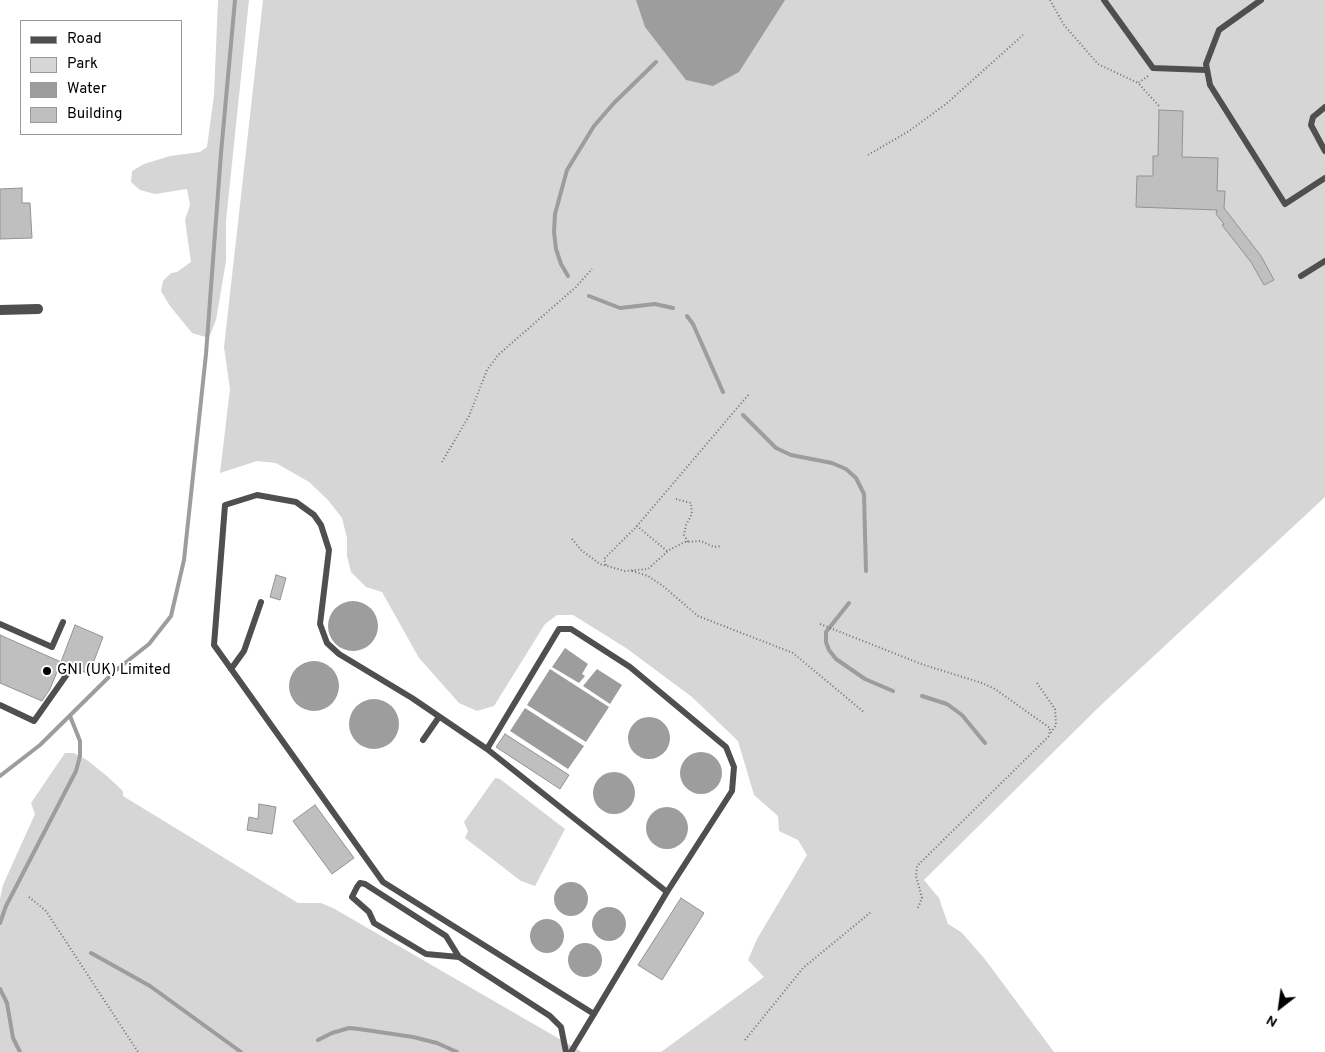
<!DOCTYPE html>
<html>
<head>
<meta charset="utf-8">
<style>
  body { margin:0 }
  #map { position:relative; width:1325px; height:1052px; overflow:hidden; background:#fff; font-family:Overpass,sans-serif }
  canvas { display:block }
  .legend { position:absolute; left:20px; top:20px; width:162px; height:115px; box-sizing:border-box; background:#fff; border:1px solid #999; margin:0; padding:6px 9px; list-style:none; font-size:15px; color:#000 }
  .legend li { display:flex; align-items:center; gap:10px; height:25px }
  .legend b { width:25px; border:1px solid #999 }
  .north { position:absolute; left:1255px; top:982px; width:50px; height:50px; -webkit-text-stroke:4px #fff; paint-order:stroke; rotate:210deg; font-size:14px; font-weight:700; line-height:20px; text-align:center; color:#000 }
  .north::after { content:''; display:block; margin:auto; width:18px; height:22px; background:#000; clip-path:polygon(50% 0,100% 100%,50% 72%,0 100%) }
</style>
</head>
<body>
<div id="map">
<canvas width="1325" height="1052"></canvas>
<ul class="legend">
<li><b style="height:6px;background:#4f4f4f"></b>Road</li>
<li><b style="height:14px;background:#d6d6d6"></b>Park</li>
<li><b style="height:14px;background:#9d9d9d"></b>Water</li>
<li><b style="height:14px;background:#bfbfbf"></b>Building</li>
</ul>
<div class="north">N</div>
</div>
<script>
const g = document.querySelector('canvas').getContext('2d');
g.lineJoin = 'round';
function fill(path, color) { g.fillStyle = color; g.fill(path, 'evenodd'); }
const poly = rows => new Path2D(rows.map(r => 'M' + r).join(''));
function trace(path, color, width, dash) { g.strokeStyle = color; g.lineWidth = width; g.lineCap = dash ? 'butt' : 'round'; g.setLineDash(dash || []); g.stroke(path); }
function drawText(font, color, halo, rows, align = 'center') {
  g.font = font + ' Overpass,sans-serif'; g.lineWidth = 4; g.setLineDash([]); g.textBaseline = 'middle'; g.strokeStyle = halo; g.fillStyle = color; for (const [text, x, y, turn = 0] of rows) {
    g.save(); g.translate(x, y); g.rotate((+turn || 0) * Math.PI / 180); g.textAlign = isNaN(turn) ? turn : align; if (halo) g.strokeText(text, 0, 0); g.fillText(text, 0, 0); g.restore();
  }
}
fill(poly([
  [218,0,249,0,226,221,226,261,216,320,209,338,192,333,170,306,161,291,163,281,171,273,177,272,191,262,185,220,190,205,187,189,155,194,140,190,131,182,132,171,144,164,170,156,200,152,207,147,214,95],
  [263,0,1325,0,1325,497,1100,706,924,880,939,898,948,924,961,932,984,958,1054,1052,661,1052,764,977,748,960,757,939,807,855,798,840,779,831,778,816,754,795,738,741,692,697,626,648,573,615,557,615,545,624,494,706,477,711,459,703,419,658,382,592,366,587,351,572,347,556,347,538,342,518,328,500,309,482,276,463,257,461,220,473,230,389,224,347],
  [65,753,74,753,87,760,108,777,123,791,123,796,298,903,321,903,333,908,582,1052,0,1052,0,899,3,885,35,814,31,803],
  [495,778,500,779,565,829,535,886,521,881,465,838,468,831,464,822]
]), '#d6d6d6');
fill(poly([
  [636,0,785,0,739,72,713,86,686,80,645,27],
  '328 626a25 25 0 1 1 50 0a25 25 0 1 1-50 0Z',
  [565,648,588,664,582,674,585,676,579,683,552,667],
  '289 686a25 25 0 1 1 50 0a25 25 0 1 1-50 0Z',
  [550,669,609,707,586,742,527,705],
  [597,669,622,685,610,704,583,686],
  '349 724a25 25 0 1 1 50 0a25 25 0 1 1-50 0Z',
  [525,708,584,746,568,769,510,731],
  '628 738a21 21 0 1 1 42 0a21 21 0 1 1-42 0Z',
  '680 773a21 21 0 1 1 42 0a21 21 0 1 1-42 0Z',
  '593 793a21 21 0 1 1 42 0a21 21 0 1 1-42 0Z',
  '646 828a21 21 0 1 1 42 0a21 21 0 1 1-42 0Z',
  '554 899a17 17 0 1 1 34 0a17 17 0 1 1-34 0Z',
  '592 924a17 17 0 1 1 34 0a17 17 0 1 1-34 0Z',
  '530 936a17 17 0 1 1 34 0a17 17 0 1 1-34 0Z',
  '568 960a17 17 0 1 1 34 0a17 17 0 1 1-34 0Z'
]), '#9d9d9d');
trace(poly([
  [568,276,561,264,556,249,554,232,555,214,567,170,594,126,614,103,656,62],
  [589,296,620,308,655,304,673,308],
  [687,316,693,324,723,392],
  [743,415,776,448,791,455,832,463,846,469,856,478,864,494,866,571],
  [849,603,826,632,826,642,829,650,836,659,865,679,893,691],
  [922,696,947,704,962,715,985,743],
  [0,776,40,745,115,671,149,644,171,616,184,560,206,354,221,153,235,0],
  [0,923,6,906,76,771,80,756,80,741,70,716],
  [91,953,150,986,241,1052],
  [0,989,7,1003,13,1038,20,1052],
  [318,1040,332,1033,349,1028,359,1029,413,1037,437,1043,457,1052]
]), '#9d9d9d', 4);
const building = poly([
  [1159,110,1183,111,1182,157,1218,158,1217,191,1225,191,1224,208,1261,256,1274,280,1264,285,1251,262,1222,225,1224,224,1216,214,1217,210,1136,207,1137,176,1153,176,1153,156,1158,156,1159,110],
  [22,188,22,203,30,203,32,238,0,239,0,189,22,188],
  [276,575,286,578,280,600,270,597,276,575],
  [75,625,103,637,89,674,61,662,75,625],
  [0,635,61,662,50,689,42,701,0,683,0,635],
  [505,734,569,775,560,789,496,747,505,734],
  [259,804,276,807,272,834,247,830,249,817,258,819,259,804],
  [315,805,354,858,332,874,293,821,315,805],
  [681,898,704,913,662,980,638,965,681,898]
]);
fill(building, '#bfbfbf');
trace(building, '#939393', 1);
trace(poly([
  [1050,0,1064,25,1098,64,1138,83],
  [1148,76,1138,83,1160,107],
  [868,155,909,131,946,104,1023,35],
  [442,462,469,416,487,370,498,355,576,287,592,269],
  [676,499,691,503,692,514,686,525,684,535,688,542],
  [572,539,581,550,600,564,625,571,648,569,669,550,685,542,701,541,714,547,722,546],
  [667,551,637,526,749,394],
  [606,565,604,559,637,526],
  [632,571,648,576,663,586,698,616,793,653,865,713],
  [820,624,924,665,982,683,995,689,1050,728,1049,736,1041,744,917,866,916,876,922,898,917,910],
  [1037,683,1055,709,1056,725,1050,734],
  [29,897,46,911,138,1052],
  [745,1040,803,968,871,912]
]), '#717171', 2, [1, 2.5]);
trace(poly([
  [1104,0,1153,68,1206,70],
  [1261,0,1219,30,1206,64,1210,85,1285,204,1325,178],
  [1325,107,1313,117,1311,125,1325,151],
  [1301,276,1325,261],
  [0,624,52,647,63,622],
  [231,669,244,651,261,602],
  [0,705,34,721,70,670],
  [423,740,439,717],
  [487,749,559,629,571,629,630,667,726,747,734,767,732,791,667,892],
  [459,957,426,954,374,923,369,912,352,897,357,887,360,883,365,884,446,936,459,957,550,1016,561,1027,566,1052],
  [571,1052,594,1014,667,892,487,749,412,698,339,654,327,643,320,624,329,550,321,525,314,515,296,502,257,495,225,505,214,645,383,882,594,1014]
]), '#4f4f4f', 6);
trace(poly([
  [0,310,38,309]
]), '#4f4f4f', 10);
for (const [x, y, r, color] of [
  [47,671,5,"#000"]
]) { const dot = new Path2D(); dot.arc(x, y, r, 0, 2 * Math.PI); g.fillStyle = color; g.fill(dot); trace(dot, '#fff', 2); }
drawText('15px', '#000', '#fff', [
  ["GNI (UK) Limited",57,671]
], 'left');
</script>
</body>
</html>
